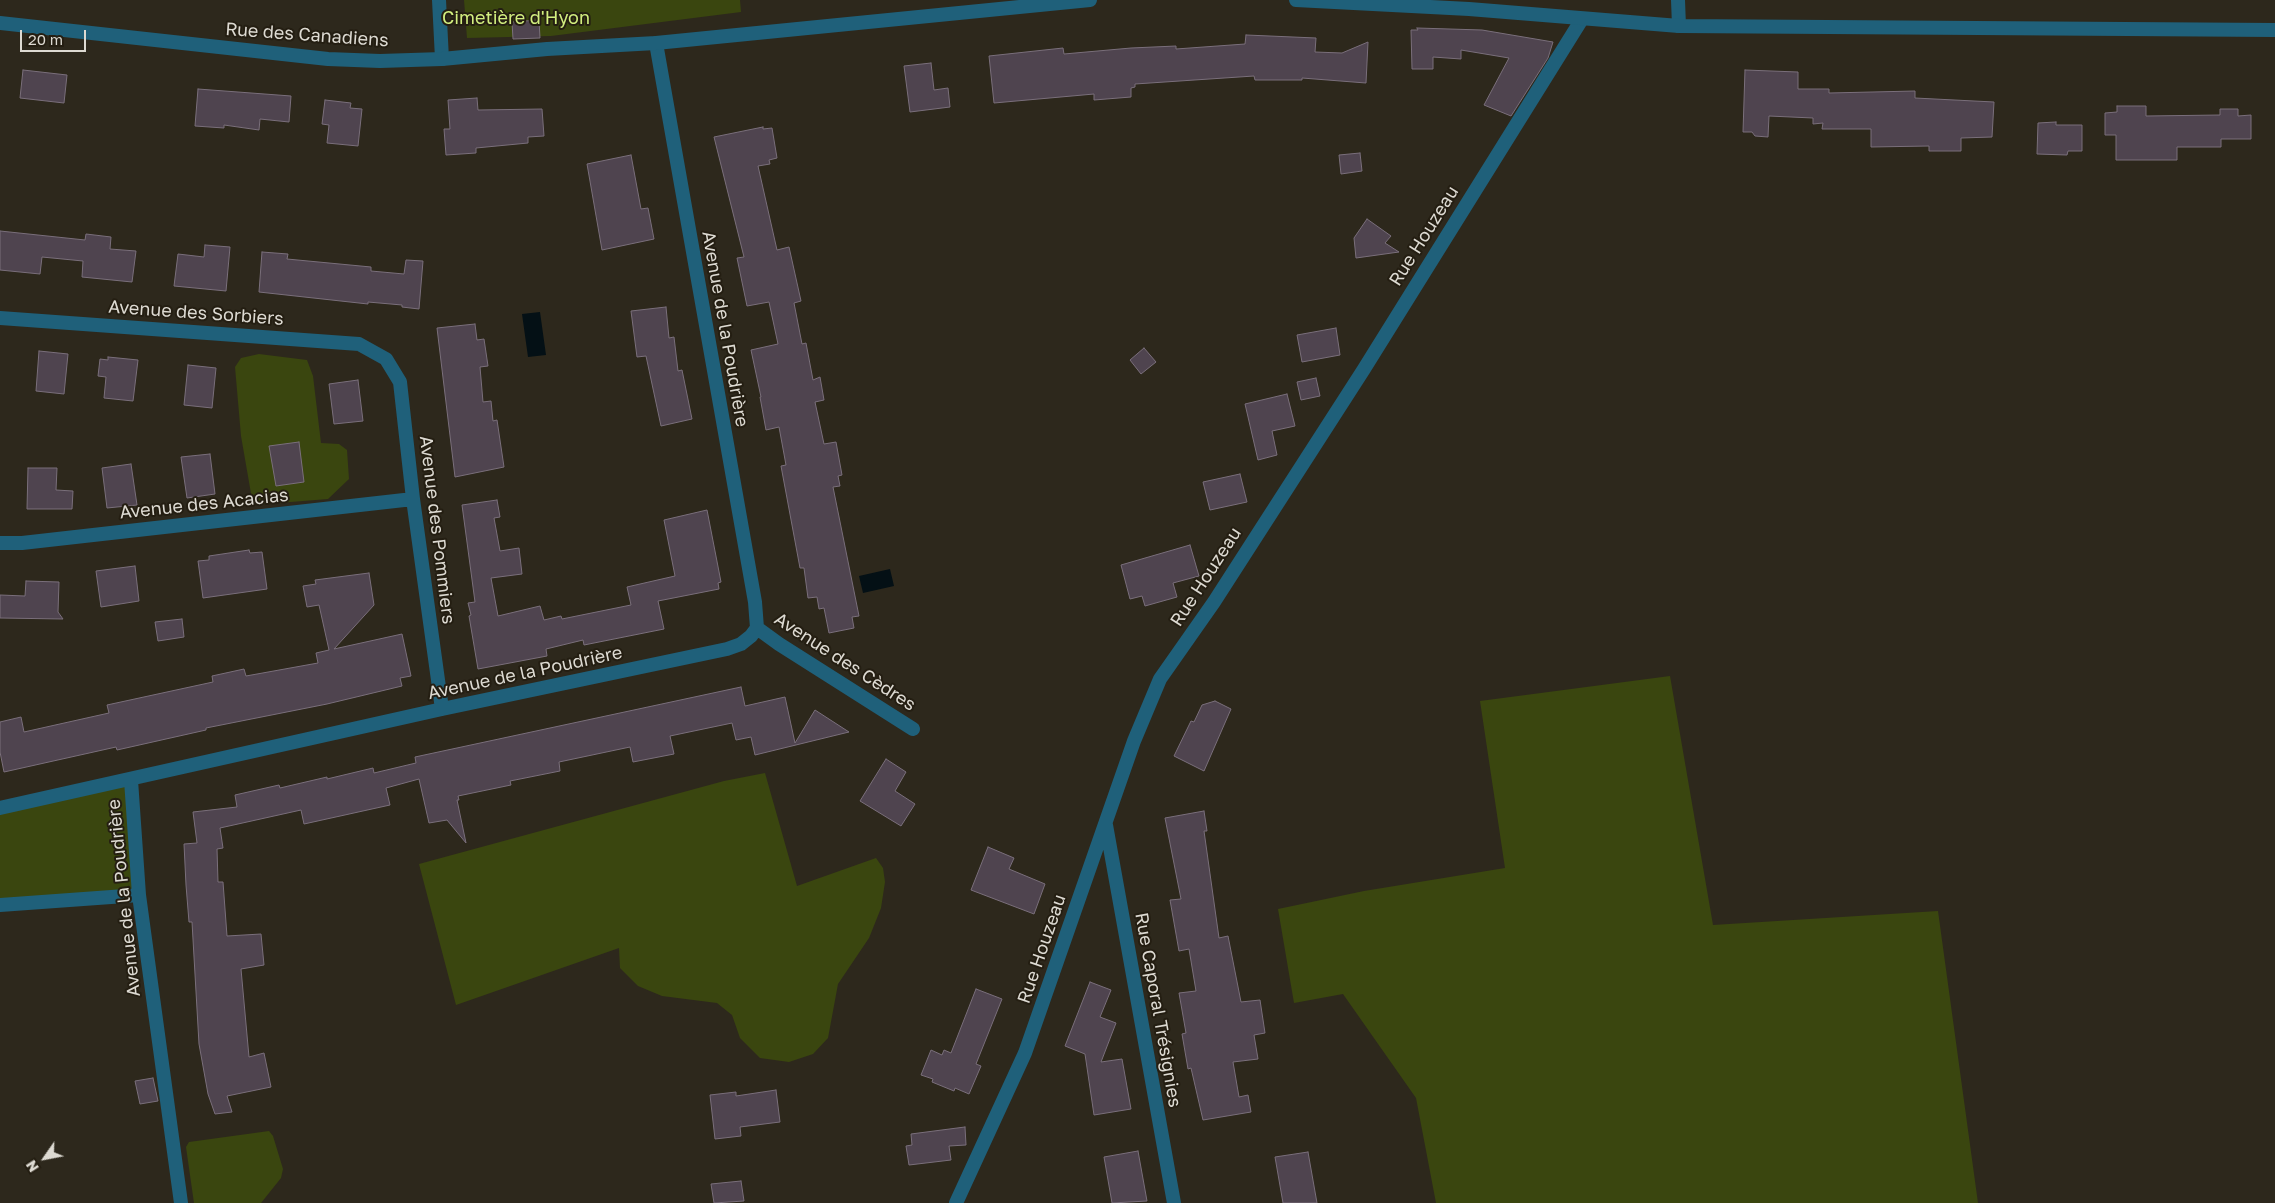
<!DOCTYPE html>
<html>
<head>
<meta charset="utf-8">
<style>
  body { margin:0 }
  #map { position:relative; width:2275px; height:1203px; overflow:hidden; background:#2d281c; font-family:"Golos Text",sans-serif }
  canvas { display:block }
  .north { position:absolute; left:20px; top:1133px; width:50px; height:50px; -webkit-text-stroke:4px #241e12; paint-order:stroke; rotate:237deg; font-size:14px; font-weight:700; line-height:20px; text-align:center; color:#dddad2 }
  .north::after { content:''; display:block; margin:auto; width:18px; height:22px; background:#dddad2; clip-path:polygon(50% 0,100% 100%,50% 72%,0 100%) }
  .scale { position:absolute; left:20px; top:30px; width:66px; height:22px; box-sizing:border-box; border:2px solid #dddad2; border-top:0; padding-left:6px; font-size:15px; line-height:18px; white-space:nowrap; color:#dddad2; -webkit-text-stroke:4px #241e12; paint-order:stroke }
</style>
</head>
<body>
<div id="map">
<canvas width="2275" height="1203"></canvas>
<div class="north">N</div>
<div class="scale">20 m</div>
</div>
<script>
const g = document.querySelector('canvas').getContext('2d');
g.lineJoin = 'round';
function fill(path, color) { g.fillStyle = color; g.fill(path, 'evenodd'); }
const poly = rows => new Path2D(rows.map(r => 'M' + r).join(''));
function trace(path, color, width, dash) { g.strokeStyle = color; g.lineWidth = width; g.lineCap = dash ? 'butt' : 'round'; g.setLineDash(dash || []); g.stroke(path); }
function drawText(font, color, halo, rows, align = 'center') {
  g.font = font + ' "Golos Text",sans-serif'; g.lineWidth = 4; g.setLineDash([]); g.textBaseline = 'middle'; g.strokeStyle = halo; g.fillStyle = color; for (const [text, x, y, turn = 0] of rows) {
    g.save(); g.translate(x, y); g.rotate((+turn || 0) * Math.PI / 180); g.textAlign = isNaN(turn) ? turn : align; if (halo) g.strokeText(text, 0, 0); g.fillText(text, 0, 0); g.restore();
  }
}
fill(poly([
  [464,0,740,0,741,12,551,36,467,38],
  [259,354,307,360,313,376,321,443,339,444,347,450,349,479,328,499,253,505,241,436,235,367,241,358],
  [1670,676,1713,925,1938,911,1978,1203,1436,1203,1416,1098,1343,994,1294,1003,1278,909,1364,891,1505,868,1480,701],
  [765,773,797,886,876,858,883,868,885,882,881,908,869,938,838,984,828,1038,813,1054,789,1062,760,1058,740,1038,732,1015,717,1003,662,996,638,986,620,968,619,948,456,1005,419,864,724,781],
  [131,780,139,895,0,906,0,808],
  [269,1131,273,1136,283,1169,281,1178,261,1203,194,1203,186,1147,189,1142]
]), '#3a460f');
fill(poly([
  [540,312,546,355,528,357,522,314],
  [890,569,894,586,863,593,859,576]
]), '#041015');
const building = poly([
  [539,20,540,38,513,39,512,22,539,20],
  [1417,28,1482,30,1553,42,1548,58,1511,116,1484,105,1509,58,1461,50,1461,59,1433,57,1433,69,1412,69,1411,30,1418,30,1417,28],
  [1246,35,1316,38,1315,52,1342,53,1368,42,1366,83,1302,78,1302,80,1255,80,1254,76,1135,84,1135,87,1131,88,1131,97,1094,100,1094,94,994,103,989,56,1063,48,1064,54,1131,48,1176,46,1176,49,1245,44,1246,35],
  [931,63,934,90,948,88,950,107,910,112,904,66,931,63],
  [23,70,67,75,64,103,20,98,23,70],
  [1745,70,1798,72,1798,89,1829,89,1829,93,1915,91,1915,98,1994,102,1992,137,1961,138,1961,151,1929,151,1929,146,1871,147,1871,129,1822,129,1823,123,1813,124,1813,118,1769,116,1768,137,1755,136,1752,132,1743,132,1745,70],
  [198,89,291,96,289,122,260,119,259,130,224,125,224,128,195,126,198,89],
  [477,98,478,110,542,109,544,136,528,137,528,143,476,148,476,153,446,155,444,129,450,129,448,100,477,98],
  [325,100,351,103,350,108,362,109,358,146,327,143,329,125,322,124,325,100],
  [2117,106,2146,106,2146,116,2220,115,2220,109,2238,109,2238,116,2251,115,2251,139,2221,139,2221,147,2177,147,2177,160,2116,160,2116,135,2105,135,2105,113,2117,112,2117,106],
  [2056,122,2056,125,2082,125,2082,151,2068,151,2067,155,2037,154,2038,123,2056,122],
  [763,127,763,129,772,128,777,158,769,160,770,164,758,166,777,250,789,247,801,301,794,303,802,344,806,343,813,380,820,377,824,400,815,402,824,444,836,442,842,475,838,476,840,486,833,487,859,616,852,617,854,628,829,633,824,608,819,609,817,597,808,598,804,568,800,568,781,466,786,465,779,427,766,430,760,397,761,397,751,350,778,344,769,302,747,306,737,258,744,257,714,137,763,127],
  [1360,153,1362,171,1341,174,1339,155,1360,153],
  [631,155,641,209,648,208,654,239,602,250,587,164,631,155],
  [1367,219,1391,236,1385,243,1399,252,1356,258,1354,238,1367,219],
  [0,231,85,240,86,234,111,237,110,249,136,251,132,282,82,277,83,261,42,257,40,274,0,270,0,231],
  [205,245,230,247,226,291,174,286,178,254,204,257,205,245],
  [262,252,288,254,287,259,371,267,371,271,404,274,406,260,423,261,419,309,402,307,402,305,368,302,368,304,259,292,262,252],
  [666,307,669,338,674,337,678,371,682,370,692,419,661,426,646,356,637,357,631,311,666,307],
  [475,324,477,340,484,339,488,366,480,367,483,402,491,401,493,421,497,420,504,467,455,477,437,328,475,324],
  [1336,328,1340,355,1302,362,1297,335,1336,328],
  [1144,348,1156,362,1141,374,1130,360,1144,348],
  [39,351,68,354,64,394,36,391,39,351],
  [108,357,138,360,133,401,104,398,106,377,98,376,100,359,108,360,108,357],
  [188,365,216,368,212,408,184,405,188,365],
  [1316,378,1320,396,1301,400,1297,382,1316,378],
  [358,380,363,421,334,424,329,384,358,380],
  [1287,394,1295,426,1272,431,1277,455,1258,460,1245,404,1287,394],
  [299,442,304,482,276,486,269,446,299,442],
  [210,454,215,494,187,498,181,457,210,454],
  [131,464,137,505,107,508,102,468,131,464],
  [28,468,57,468,56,490,73,491,72,509,27,509,28,468],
  [1240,474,1247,502,1210,510,1203,482,1240,474],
  [497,500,500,517,494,518,500,551,519,548,522,574,491,578,498,616,540,606,544,620,561,616,562,619,631,605,627,587,675,576,664,520,707,510,721,582,718,583,719,589,658,601,664,629,584,645,583,640,546,649,547,656,478,669,469,616,471,615,468,603,475,602,462,505,497,500],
  [1190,545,1199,576,1173,583,1177,597,1145,606,1142,596,1130,599,1121,565,1190,545],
  [249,550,250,553,262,552,267,589,203,598,198,561,209,560,209,556,249,550],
  [135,566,139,601,101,607,96,571,135,566],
  [369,573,374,605,334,649,402,634,411,676,400,678,402,686,327,704,206,728,206,730,117,750,116,747,4,772,0,752,0,722,21,717,24,732,109,713,107,705,213,682,212,676,244,669,246,676,318,663,316,653,329,650,319,605,307,607,303,586,316,584,315,580,369,573],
  [26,581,59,582,58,612,63,619,0,618,0,595,25,596,26,581],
  [182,619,184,637,158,641,155,622,182,619],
  [741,687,745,706,785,697,795,743,815,710,849,732,755,755,751,737,736,740,732,723,670,736,674,754,633,762,630,747,559,762,560,771,510,781,511,785,458,796,459,800,457,800,466,843,447,820,429,823,419,779,386,788,390,805,304,824,301,810,220,828,223,848,217,849,218,882,223,882,227,936,261,934,264,965,241,969,249,1057,264,1053,271,1087,227,1096,232,1112,215,1114,208,1094,199,1044,192,922,189,922,186,885,184,844,197,843,193,812,237,807,235,795,279,785,280,788,327,777,327,779,373,768,374,773,416,763,415,757,741,687],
  [1215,701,1231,709,1204,771,1174,756,1191,721,1194,722,1202,705,1215,701],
  [886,759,906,772,895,791,915,804,901,826,860,801,886,759],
  [1204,811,1207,831,1204,831,1219,938,1228,936,1241,1002,1260,1000,1265,1033,1254,1035,1258,1059,1233,1062,1239,1097,1248,1095,1251,1112,1203,1120,1191,1068,1188,1069,1182,1034,1186,1033,1179,993,1196,991,1189,949,1179,951,1170,900,1181,899,1165,818,1204,811],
  [988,847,1014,858,1009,869,1045,884,1034,914,971,890,988,847],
  [1090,982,1111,990,1100,1017,1116,1023,1101,1062,1122,1059,1131,1109,1094,1115,1085,1054,1065,1046,1090,982],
  [976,989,1002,999,976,1064,981,1066,969,1094,955,1088,954,1091,932,1082,933,1079,921,1075,931,1050,942,1055,944,1050,951,1053,976,989],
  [153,1078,158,1101,140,1104,135,1081,153,1078],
  [776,1090,780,1122,740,1127,741,1136,715,1139,710,1095,736,1092,736,1096,776,1090],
  [965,1127,966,1145,949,1146,951,1160,909,1165,906,1146,912,1145,911,1134,965,1127],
  [1138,1151,1147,1201,1112,1203,1104,1157,1138,1151],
  [1308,1152,1317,1203,1283,1203,1275,1157,1308,1152],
  [741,1181,744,1201,714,1203,711,1184,741,1181]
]);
fill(building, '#4f444f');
trace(building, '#7a6f7b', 1);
trace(poly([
  [439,0,442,59],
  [1678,0,1679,26],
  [0,318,359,344,386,359,400,382,413,499,442,709],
  [0,543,22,543,413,499],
  [757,628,779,644,913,729],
  [131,780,139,895,181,1203],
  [0,808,442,709,727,649,741,644,751,636,757,628,755,602,656,43],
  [1106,825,1174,1203],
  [0,905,139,895],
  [956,1203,1025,1053,1134,741,1160,679,1214,602,1364,369,1582,19]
]), '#1f607a', 14);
trace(poly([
  [1296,0,1469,9,1679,26,2275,30],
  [0,23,328,59,380,61,442,59,547,49,656,43,1090,0]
]), '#1f607a', 14);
drawText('18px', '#d2ee7f', '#241e12', [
  ["Cimetière d'Hyon",516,18]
]);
drawText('18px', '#dddad2', '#241e12', [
  ["Rue des Canadiens",307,35,4],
  ["Rue Houzeau",1424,236,-58],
  ["Avenue des Sorbiers",196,313,4],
  ["Avenue de la Poudrière",725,329,80],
  ["Avenue des Acacias",204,504,-6],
  ["Avenue des Pommiers",437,530,83],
  ["Rue Houzeau",1206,577,-57],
  ["Avenue des Cèdres",845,662,33],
  ["Avenue de la Poudrière",525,673,-12],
  ["Avenue de la Poudrière",124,898,-96],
  ["Rue Houzeau",1042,949,-71],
  ["Rue Caporal Trésignies",1158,1010,80]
]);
</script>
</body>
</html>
